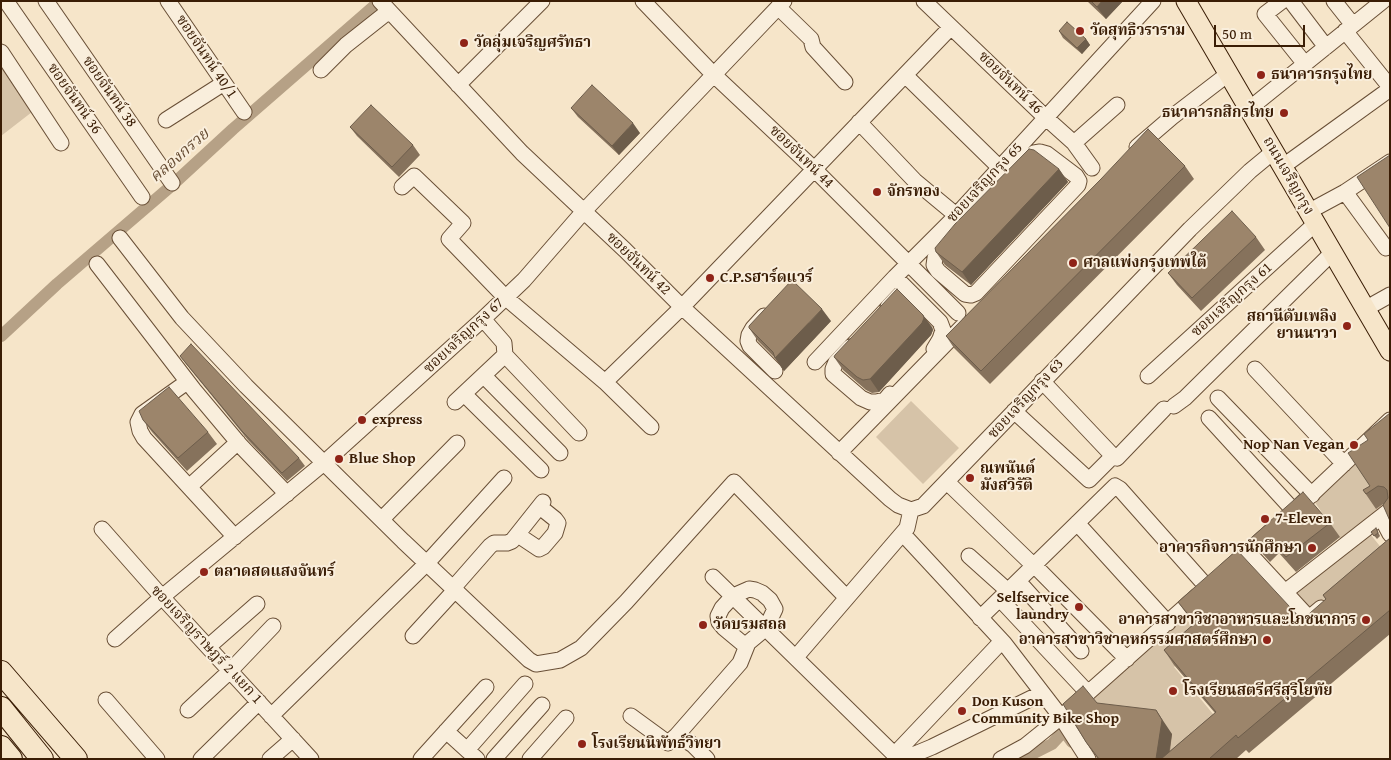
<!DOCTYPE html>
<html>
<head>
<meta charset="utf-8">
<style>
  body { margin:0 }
  #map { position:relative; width:1391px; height:760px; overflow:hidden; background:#f6e5c9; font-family:"Gentium Book Plus",serif }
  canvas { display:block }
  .frame { position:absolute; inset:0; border:2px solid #3a1d05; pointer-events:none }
  .scale { position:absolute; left:1214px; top:25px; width:91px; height:22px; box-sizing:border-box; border:2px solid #3a1d05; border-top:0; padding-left:6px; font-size:15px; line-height:18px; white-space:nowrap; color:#3a1d05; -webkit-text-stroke:4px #f9eedc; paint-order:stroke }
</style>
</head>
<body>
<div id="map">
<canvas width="1391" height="760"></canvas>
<div class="frame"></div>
<div class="scale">50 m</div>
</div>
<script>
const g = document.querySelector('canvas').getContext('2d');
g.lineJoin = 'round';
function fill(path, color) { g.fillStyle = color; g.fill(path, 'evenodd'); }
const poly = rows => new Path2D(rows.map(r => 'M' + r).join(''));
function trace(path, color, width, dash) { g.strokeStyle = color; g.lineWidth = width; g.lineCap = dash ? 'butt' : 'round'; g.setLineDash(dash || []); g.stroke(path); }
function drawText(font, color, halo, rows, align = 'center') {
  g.font = font + ' "Gentium Book Plus","Noto Serif Thai",serif'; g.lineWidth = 4; g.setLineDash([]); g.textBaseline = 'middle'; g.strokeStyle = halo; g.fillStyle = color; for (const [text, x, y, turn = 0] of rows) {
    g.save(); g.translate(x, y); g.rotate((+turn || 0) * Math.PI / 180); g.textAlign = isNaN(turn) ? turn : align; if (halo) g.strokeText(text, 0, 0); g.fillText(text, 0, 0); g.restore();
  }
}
fill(poly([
  [1,63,32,112,1,136],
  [911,401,959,448,923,484,876,437],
  [1356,463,1386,508,1343,543,1314,501],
  [1367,530,1383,550,1309,615,1291,593],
  [1183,615,1204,641,1174,667,1223,726,1197,748,1137,759,1089,701]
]), '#d6c3a8');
trace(poly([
  [1,336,57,284,170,187,233,129,380,1],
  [1022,759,1052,744,1064,731,1072,742]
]), '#b6a186', 12);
const minor = poly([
  [6,1,142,197],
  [46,1,172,183],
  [168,1,244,112],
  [380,1,522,153,625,250,682,307,890,499,898,505,911,510],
  [643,1,713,74,814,169,958,313],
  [924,1,1045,117,1074,143,1092,168],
  [1282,1,1265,14,1305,64],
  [1291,1,1326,47],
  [1334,1,1353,25],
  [778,7,811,39,813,47,845,82],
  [1345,31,1390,87],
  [1,52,61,143],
  [321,70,346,45,389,11],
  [905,75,1000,168],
  [458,85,542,1],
  [1249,109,1383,1],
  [166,120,224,83],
  [859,122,915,181,956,215],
  [1074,143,1117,105],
  [1137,147,1172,117,1228,74],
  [1040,152,1047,154,1076,176,1079,181,1078,185,976,293,971,295,965,294,938,271,934,265,935,258,939,251,957,230,1027,158,1034,153,1040,152],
  [1282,167,1390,89],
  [402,187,414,176,463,223,449,239,505,297,605,382,651,427],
  [1345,192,1386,248],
  [1308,212,1345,192,1390,162],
  [120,238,182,318,246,386,403,541,529,660,536,664,560,660,581,648,626,602,734,482,847,598],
  [97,264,194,390,241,446,287,494],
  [906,288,940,322,943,330,940,339,934,349],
  [888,307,906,288,895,277],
  [1365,309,1390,295],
  [764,316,753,328,749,335,748,341,750,346,775,371],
  [850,347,836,362,833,369,833,374,861,398,870,402,876,402,885,400,890,394],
  [505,355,579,433],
  [815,362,895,277,950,222,1153,1],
  [1255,369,1344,464],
  [484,376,560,453],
  [1148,376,1315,224],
  [1042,381,1113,456,1117,458,1164,409],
  [187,382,142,414,138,422,140,431,144,438,235,537],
  [605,382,682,307,951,27],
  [464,394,541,470],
  [1218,398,1312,495],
  [455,402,505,355,504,343,483,319],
  [1174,406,1185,398,1332,253],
  [1014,411,1089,480,1113,456],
  [1209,418,1294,511],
  [839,453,962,327],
  [947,482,1031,563],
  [189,487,238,442],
  [911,510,923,506,1190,229,1250,171,1273,152],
  [1293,512,1390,420],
  [1381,517,1390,534],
  [382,519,457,443],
  [1077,523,1168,623],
  [102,529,162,597,311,759],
  [903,534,1004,643,1061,717,1088,759],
  [518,535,539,549,543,547,555,533,558,523,555,519,540,507],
  [1248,552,1285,592,1390,510],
  [969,556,1008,591],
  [1034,565,1127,659],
  [1227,570,1270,532],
  [713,577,899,759],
  [1018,581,1081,651],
  [454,587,490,546,494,543,507,543,512,541,543,502],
  [749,589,755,590,762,593,770,600,775,609,766,628,748,643,742,643,724,628,719,622,718,616,722,608,733,596,749,589],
  [1285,592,1309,618,1321,608],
  [1000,599,1088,693],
  [980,618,1115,486,1120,489,1207,587],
  [413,636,456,589],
  [115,639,162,597,325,462,483,319,524,280,584,211,784,1],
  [208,647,257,604],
  [796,657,907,528,911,510],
  [106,700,157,759],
  [188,710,230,671,273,626],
  [271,716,427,563,504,478],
  [631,716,668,743,677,735,693,745,707,759],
  [446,731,477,759],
  [677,735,740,663,748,643],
  [467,750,525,684],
  [895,754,1002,641],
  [201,759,259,702],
  [270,759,293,739],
  [421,759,486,687],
  [494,759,542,705],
  [530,759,566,718],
  [903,759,932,747,1042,693],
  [1001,759,1025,746,1061,717,1197,596]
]);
const major = poly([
  [1186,1,1390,351]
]);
const highway = poly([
  [1,672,76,759],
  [1,708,42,759],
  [1,747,11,759]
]);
trace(minor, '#694f36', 17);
trace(major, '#3a1d05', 21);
trace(highway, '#3a1d05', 24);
trace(minor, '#f9eedc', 15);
trace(major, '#f6e5c9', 19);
trace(highway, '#f6e5c9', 22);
fill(poly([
  [1087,1,1123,1,1106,19],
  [1059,31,1086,39,1090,45,1082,54,1063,38],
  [571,108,640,133,619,155,578,117],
  [350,127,413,145,420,155,399,177,357,136],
  [1185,166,1194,179,990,384,954,348,946,336,1101,179],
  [1059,169,1068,182,971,285,945,265,936,252],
  [1256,237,1265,250,1201,311,1177,285,1168,273],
  [831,321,784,371,775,358,758,341,749,328],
  [932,327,933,330,931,335,879,392,872,393,866,390,843,370,834,357],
  [180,356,299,458,305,466,287,481,248,440,186,364],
  [1390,413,1390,521,1383,504,1376,509,1363,490,1370,486,1368,440],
  [143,420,208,432,217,444,187,471,152,432],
  [1330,523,1340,537,1296,572,1279,553,1270,562,1261,552,1251,538],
  [1376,528,1380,536,1377,539,1371,532],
  [1390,538,1390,634,1249,753,1246,750,1236,759,1098,759,1086,742,1097,703,1172,734,1170,751,1215,713,1174,665,1164,650,1194,624,1178,602,1302,620,1326,600,1323,595]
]), '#86725c');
fill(poly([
  [1102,1,1123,1,1106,19,1097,7],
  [1086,39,1090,45,1082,54,1077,48],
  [633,123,640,133,619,155,612,146],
  [1059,169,1068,182,971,285,962,272],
  [822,309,831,321,784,371,775,358],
  [923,315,932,327,933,330,931,335,879,392,870,379],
  [1156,710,1172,734,1168,759,1156,759]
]), '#6d5d4b');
const building = poly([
  [1091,1,1102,1,1097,7,1091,1],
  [1067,22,1086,39,1077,48,1059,31,1067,22],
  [592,85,633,123,612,146,571,108,592,85],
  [371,105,413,145,392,167,350,127,371,105],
  [1148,129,1185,166,981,371,946,336,1101,179,1148,129],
  [1029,149,1034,150,1059,169,962,272,936,252,935,248,955,224,1029,149],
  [1390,155,1390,228,1357,177,1390,155],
  [1232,211,1256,237,1192,298,1168,273,1232,211],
  [792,280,822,309,775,358,773,352,749,328,749,326,792,280],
  [897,289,923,315,924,318,922,323,870,379,863,380,857,377,834,357,835,355,897,289],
  [191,344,299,458,282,473,242,431,180,356,191,344],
  [169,387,208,432,178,458,143,420,139,411,169,387],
  [1390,413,1390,521,1383,505,1388,498,1387,490,1384,487,1378,486,1366,494,1363,490,1370,486,1348,453,1368,440,1364,434,1390,413],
  [1303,492,1330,523,1286,557,1269,538,1260,547,1251,538,1303,492],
  [1376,528,1378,533,1374,536,1371,532,1376,528],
  [1390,538,1390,610,1238,738,1236,735,1209,759,1161,759,1216,712,1164,650,1195,623,1178,602,1237,550,1302,620,1326,599,1323,595,1390,538],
  [1083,686,1097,703,1156,710,1162,720,1156,759,1099,759,1086,742,1063,704,1083,686]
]);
fill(building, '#9c856b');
trace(building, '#6d5d4b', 1);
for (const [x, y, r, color] of [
  [1080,31,5,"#8f2418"],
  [464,43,5,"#8f2418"],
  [1261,75,5,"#8f2418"],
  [1284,113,5,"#8f2418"],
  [877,192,5,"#8f2418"],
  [1073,263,5,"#8f2418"],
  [710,278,5,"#8f2418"],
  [1347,326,5,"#8f2418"],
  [362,420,5,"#8f2418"],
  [1354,445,5,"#8f2418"],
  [339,459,5,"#8f2418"],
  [970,478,5,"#8f2418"],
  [1265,519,5,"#8f2418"],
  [1312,548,5,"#8f2418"],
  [204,572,5,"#8f2418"],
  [1079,607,5,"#8f2418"],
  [1366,620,5,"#8f2418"],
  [703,625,5,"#8f2418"],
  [1267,640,5,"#8f2418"],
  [1173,691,5,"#8f2418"],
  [962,711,5,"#8f2418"],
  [582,744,5,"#8f2418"]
]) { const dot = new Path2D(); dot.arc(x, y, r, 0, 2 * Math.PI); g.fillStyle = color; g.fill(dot); trace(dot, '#f9eedc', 2); }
drawText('bold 15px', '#3a1d05', '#f9eedc', [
  ["วัดสุทธิวราราม",1090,31],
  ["วัดลุ่มเจริญศรัทธา",474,43],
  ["ธนาคารกรุงไทย",1271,75],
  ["ธนาคารกสิกรไทย",1274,113,"right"],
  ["จักรทอง",887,192],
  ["ศาลแพ่งกรุงเทพใต้",1083,263],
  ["C.P.Sฮาร์ดแวร์",720,278],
  ["สถานีดับเพลิง",1337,317,"right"],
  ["ยานนาวา",1337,334,"right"],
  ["express",372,420],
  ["Nop Nan Vegan",1344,445,"right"],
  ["Blue Shop",349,459],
  ["ณพนันต์",980,469],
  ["มังสวิรัติ",980,486],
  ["7-Eleven",1275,519],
  ["อาคารกิจการนักศึกษา",1302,548,"right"],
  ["ตลาดสดแสงจันทร์",214,572],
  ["Selfservice",1069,598,"right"],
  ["laundry",1069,615,"right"],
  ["อาคารสาขาวิชาอาหารและโภชนาการ",1356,620,"right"],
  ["วัดบรมสถล",713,625],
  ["อาคารสาขาวิชาคหกรรมศาสตร์ศึกษา",1257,640,"right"],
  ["โรงเรียนสตรีศรีสุริโยทัย",1183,691],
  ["Don Kuson",972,702],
  ["Community Bike Shop",972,719],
  ["โรงเรียนนิพัทธ์วิทยา",592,744]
], 'left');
drawText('15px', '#3a1d05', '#f9eedc', [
  ["ซอยจันทน์ 40/1",206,57,56],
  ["ซอยจันทน์ 46",1010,83,44],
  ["ซอยจันทน์ 38",109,92,55],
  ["ซอยจันทน์ 36",74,99,55],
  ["ซอยจันทน์ 44",801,157,44],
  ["ถนนเจริญกรุง",1288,176,60],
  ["ซอยเจริญกรุง 65",985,183,-47],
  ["ซอยจันทน์ 42",638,264,44],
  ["ซอยเจริญกรุง 61",1232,300,-42],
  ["ซอยเจริญกรุง 67",464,336,-43],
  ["ซอยเจริญกรุง 63",1026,399,-47],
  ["ซอยเจริญราษฎร์ 2 แยก 1",206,645,47]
]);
drawText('italic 16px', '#654b32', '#f9eedc', [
  ["คลองกรวย",180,156,-41]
]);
</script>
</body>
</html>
